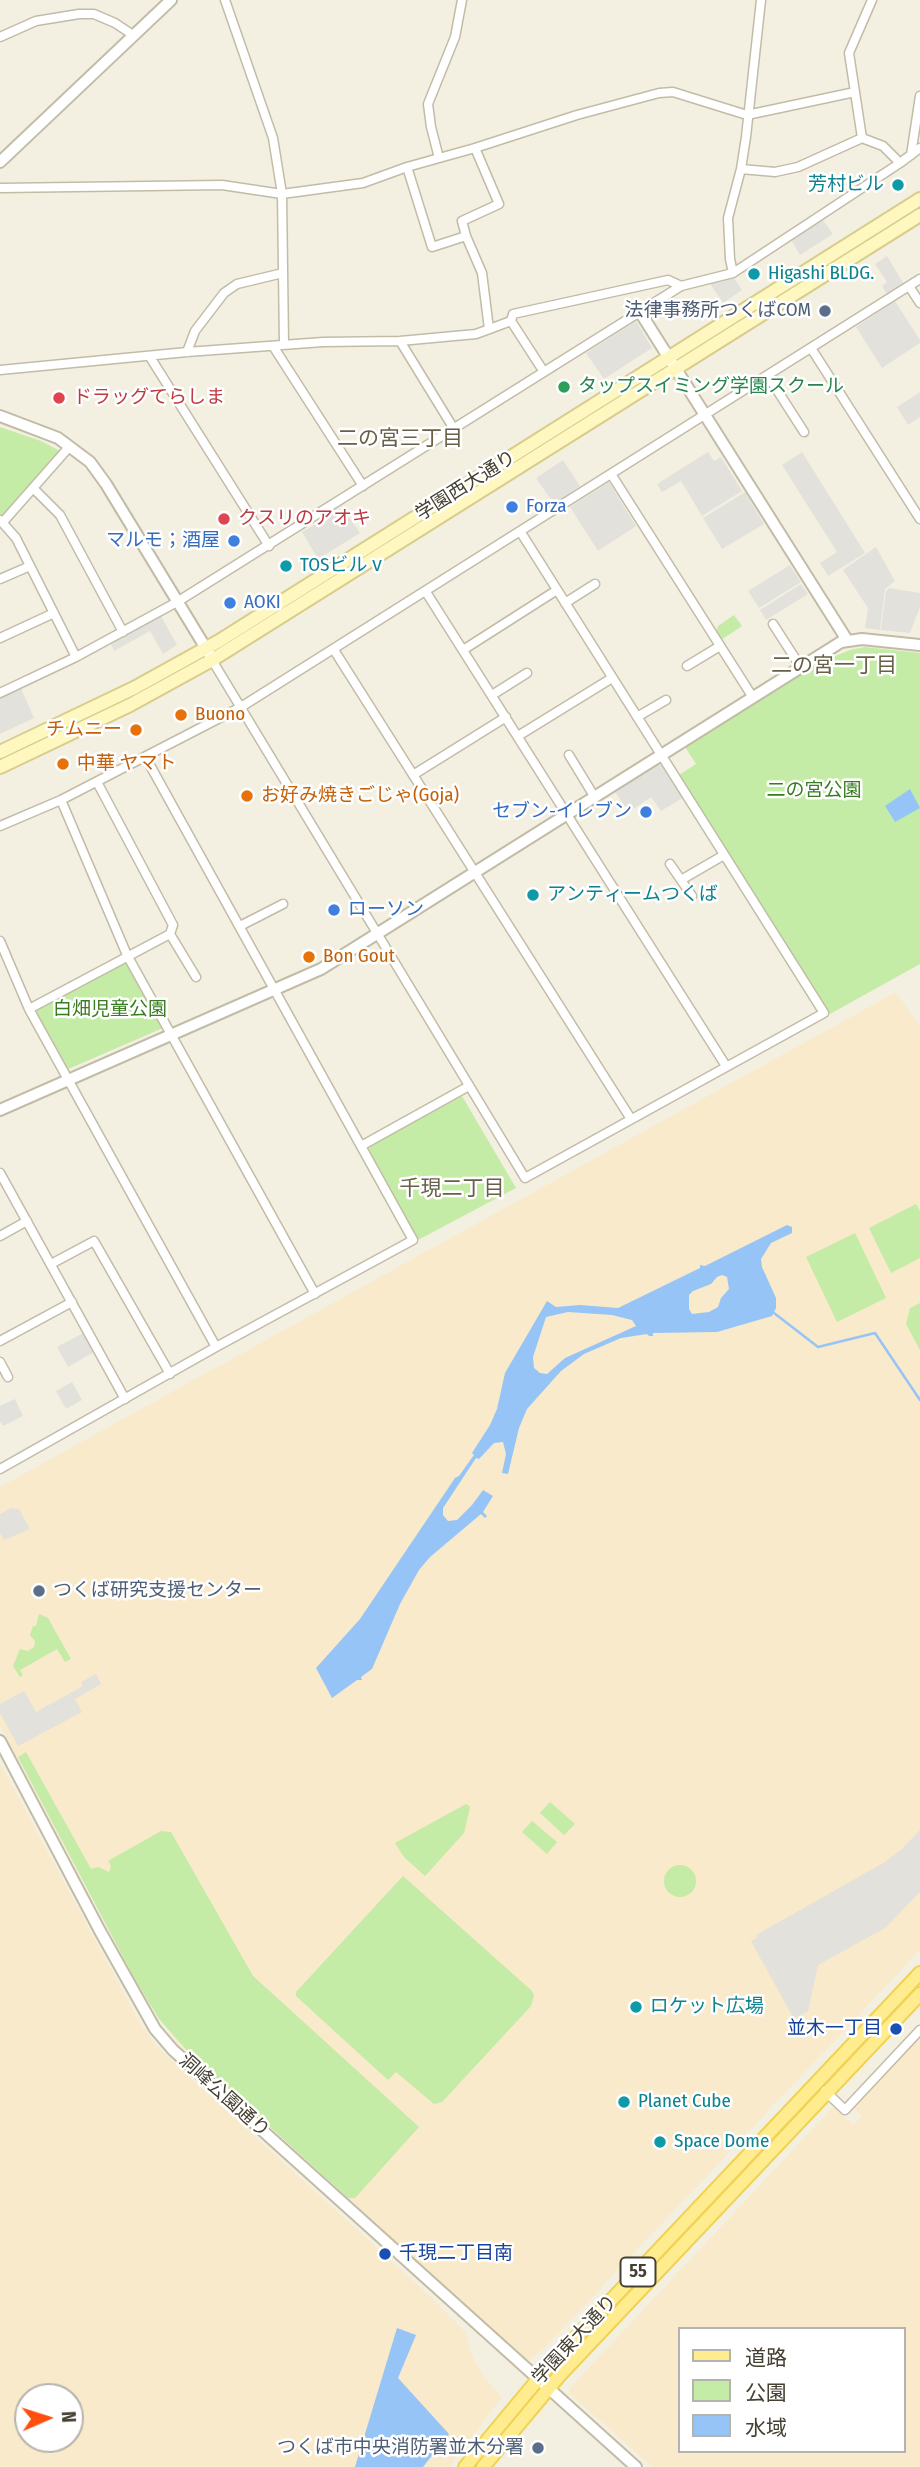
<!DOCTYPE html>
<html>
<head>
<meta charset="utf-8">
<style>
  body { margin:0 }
  #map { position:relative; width:920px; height:2467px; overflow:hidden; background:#f3f0e2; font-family:"Fira Sans Condensed","Noto Sans JP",sans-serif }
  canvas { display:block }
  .legend { position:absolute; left:678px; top:2327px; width:228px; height:126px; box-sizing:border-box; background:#fff; border:2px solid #b5b3ad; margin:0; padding:9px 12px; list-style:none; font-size:21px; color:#454032 }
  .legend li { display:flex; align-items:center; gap:14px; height:35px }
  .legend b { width:35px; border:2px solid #b5b3ad }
  .north { position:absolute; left:14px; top:2383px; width:70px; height:70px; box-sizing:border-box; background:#fff; border:2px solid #b5b3ad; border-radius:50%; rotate:87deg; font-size:19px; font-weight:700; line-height:28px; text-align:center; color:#454032 }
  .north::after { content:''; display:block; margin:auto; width:24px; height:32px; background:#ff4e0d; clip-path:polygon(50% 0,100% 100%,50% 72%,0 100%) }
</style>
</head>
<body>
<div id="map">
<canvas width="920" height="2467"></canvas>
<ul class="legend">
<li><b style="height:9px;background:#ffec8f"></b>道路</li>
<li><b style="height:19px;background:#c4eca6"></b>公園</li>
<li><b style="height:19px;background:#97c4f7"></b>水域</li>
</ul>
<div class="north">N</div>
</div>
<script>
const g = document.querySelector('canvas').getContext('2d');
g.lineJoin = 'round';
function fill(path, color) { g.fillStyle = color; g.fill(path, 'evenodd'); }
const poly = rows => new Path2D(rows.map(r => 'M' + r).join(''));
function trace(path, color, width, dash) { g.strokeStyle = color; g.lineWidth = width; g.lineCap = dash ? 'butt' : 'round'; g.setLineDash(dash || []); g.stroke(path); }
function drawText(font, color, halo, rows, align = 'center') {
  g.font = font + ' "Fira Sans Condensed","Noto Sans JP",sans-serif'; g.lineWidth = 5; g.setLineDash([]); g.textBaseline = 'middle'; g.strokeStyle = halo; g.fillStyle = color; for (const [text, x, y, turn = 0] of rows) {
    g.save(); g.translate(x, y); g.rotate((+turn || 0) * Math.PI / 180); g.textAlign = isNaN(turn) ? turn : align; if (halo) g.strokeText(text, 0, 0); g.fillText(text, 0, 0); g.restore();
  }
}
fill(poly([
  [896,992,920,1027,920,1950,548,2344,531,2359,526,2360,177,2042,145,1998,0,1725,0,1487],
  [0,1763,139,2022,158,2048,434,2300,466,2333,471,2354,484,2377,502,2397,449,2467,0,2467],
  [28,2397,70,2397,70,2439,28,2439],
  [920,2036,920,2467,653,2467,570,2394,570,2388,833,2107,854,2125,861,2116,854,2108],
  [680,2329,904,2329,904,2451,680,2451]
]), '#f8eaca');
fill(poly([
  [0,427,41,441,60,451,4,516,0,516],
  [734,615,742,626,721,640,716,632,718,626],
  [865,647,920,653,920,964,830,1014,679,775,696,764,685,747,814,665,850,650],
  [121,961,127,962,163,1028,66,1070,35,1013,37,1008],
  [462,1096,516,1188,418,1240,368,1152,370,1146],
  [916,1204,920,1211,920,1258,891,1273,869,1228],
  [855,1233,886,1298,837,1322,806,1257],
  [920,1303,920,1350,906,1324,910,1308],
  [39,1614,48,1618,71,1659,65,1662,57,1649,20,1670,23,1675,20,1677,13,1666,20,1649,28,1651,34,1647,35,1641,30,1635,33,1626,36,1626],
  [26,1752,91,1869,98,1867,109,1872,111,1866,108,1861,161,1831,171,1832,253,1976,419,2127,355,2198,348,2198,190,2054,159,2019,132,1974,18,1757],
  [550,1802,575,1824,564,1835,540,1813],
  [466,1804,470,1807,464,1833,425,1876,404,1857,395,1843],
  [532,1821,557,1842,547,1854,522,1832],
  '664 1881a16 16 0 1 1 32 0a16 16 0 1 1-32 0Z',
  [403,1876,532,1991,534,1996,531,2006,442,2102,434,2104,396,2072,388,2080,296,1996,296,1992]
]), '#c4eca6');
fill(poly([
  [822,219,833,234,800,255,791,239],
  [887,256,904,284,887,294,882,286,887,282,875,264],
  [734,278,742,290,723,303,709,282],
  [895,301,920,340,920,343,882,368,856,327],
  [636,321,652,348,604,379,586,353],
  [920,392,920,417,908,425,897,407],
  [708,452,714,461,721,457,742,491,702,516,681,481,662,492,657,484],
  [802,452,865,553,828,576,820,563,837,552,782,465],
  [563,460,580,486,554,504,536,478],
  [609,482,636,526,598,551,570,507],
  [745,492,764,524,722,549,703,518],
  [343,508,360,533,318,559,302,532],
  [876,547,895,581,885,589,880,630,865,628,868,608,843,570],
  [790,565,801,582,759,608,748,591],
  [801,584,808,594,766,620,760,610],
  [889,588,920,593,920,607,910,633,881,630,886,591],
  [161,616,177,645,163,654,150,631,114,651,111,644],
  [21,688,34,718,0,734,0,698],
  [658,765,662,765,683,798,661,811,651,797,629,812,615,792],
  [83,1333,94,1352,68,1367,57,1347],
  [72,1382,82,1400,66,1409,56,1391],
  [15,1399,23,1416,3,1426,0,1421,0,1406],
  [11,1508,19,1509,30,1529,4,1540,0,1533,0,1514],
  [96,1674,101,1684,75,1699,82,1712,18,1746,0,1713,0,1704,24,1691,36,1712,83,1686,81,1682],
  [920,1830,920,1892,885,1928,818,1965,808,2011,794,2019,751,1941,757,1938,756,1935,885,1862,902,1849]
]), '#e3e1db');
fill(poly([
  [910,789,920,808,895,822,885,806],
  [787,1225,792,1227,792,1233,771,1243,761,1259,762,1267,776,1298,776,1308,772,1316,717,1332,653,1333,653,1336,649,1336,647,1334,621,1338,584,1354,561,1371,527,1409,519,1428,508,1474,502,1473,506,1454,503,1442,494,1443,479,1459,476,1458,443,1508,443,1515,448,1521,457,1520,472,1505,483,1490,493,1496,483,1512,487,1516,485,1518,481,1514,430,1557,419,1570,400,1604,372,1669,361,1677,362,1680,357,1680,332,1698,316,1668,360,1619,455,1478,459,1476,474,1455,472,1453,490,1425,497,1409,505,1373,547,1301,556,1307,580,1305,618,1308,700,1268,700,1265,705,1266],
  [722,1275,727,1277,729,1289,721,1298,718,1307,709,1312,692,1314,689,1309,689,1295,693,1291,711,1284,717,1277],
  [568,1312,612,1315,632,1320,636,1326,565,1358,547,1374,540,1373,534,1368,533,1357,546,1317],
  [397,2328,416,2335,398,2378,449,2434,423,2467,355,2467]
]), '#97c4f7');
trace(poly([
  [774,1313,818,1347,875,1333,920,1400]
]), '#97c4f7', 2.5);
const minor = poly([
  [225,0,273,138,282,194,284,345],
  [872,0,849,53,862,138,883,146,900,163],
  [0,37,36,21,79,14,94,14,115,23,133,35],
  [911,155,920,96],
  [439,158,431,127,428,104,455,37,462,0],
  [407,167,432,247,466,236,482,273,489,329],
  [741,169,775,172,798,167,862,138],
  [0,188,222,185,282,194,363,183,407,167,475,148,577,115,659,93,673,92,747,115,855,92],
  [466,236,462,221,499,204,475,148],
  [733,273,730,259,728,218,741,169,746,137,761,0],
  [909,286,920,303],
  [511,321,513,314,668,280,681,286],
  [400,341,454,429],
  [273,346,363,486],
  [811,348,920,519],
  [187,352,195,331,224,293,237,284,283,273],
  [150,357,269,546],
  [0,370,187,352,323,342,400,341,476,334,511,321,544,372],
  [768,376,804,432],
  [611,474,752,696],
  [33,488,60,515,123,632],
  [0,520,16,538,76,657],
  [3,522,70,446],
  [0,579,30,566],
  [426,592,726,1066],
  [565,603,595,584],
  [773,624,800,666],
  [0,638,54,613],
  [334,650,631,1119],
  [463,650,557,590],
  [212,660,525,1178,824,1013,520,531],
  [687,666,720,646],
  [0,693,76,657,177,602,681,286,733,273,900,163,920,148],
  [492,695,527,673],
  [637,717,666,700],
  [518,736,612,678],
  [569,755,594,796],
  [413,775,506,717],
  [61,800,127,955,315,1294],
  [0,826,61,800,241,707,920,279],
  [670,864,692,896],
  [681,880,724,855],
  [240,926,283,904],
  [170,934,196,977],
  [0,941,29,1009,216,1347],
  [29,1009,170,934,173,925,97,782],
  [361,1146,469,1086],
  [0,1173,125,1399],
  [0,1236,27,1221],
  [51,1264,94,1241,170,1374],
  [0,1341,72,1302],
  [0,1362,8,1377],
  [0,1469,216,1347,413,1240,146,758],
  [825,2091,845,2110,920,2030]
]);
const tertiary = poly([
  [0,162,171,0],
  [640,312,847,640],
  [0,416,58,438,90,462,106,484,210,655],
  [0,1110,321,969,841,642,862,639,920,645],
  [0,1741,100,1931,155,2029,173,2050,636,2467]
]);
const secondary = poly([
  [0,752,134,688,219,641,920,199],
  [0,767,130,705,212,660,920,215]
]);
const primary = poly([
  [465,2467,549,2366,920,1973],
  [483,2467,559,2376,920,1994]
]);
trace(minor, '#c2bca7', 11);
trace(tertiary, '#c2bca7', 14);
trace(secondary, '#d8cd8c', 16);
trace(primary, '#f0d354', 16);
trace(minor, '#fff', 8);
trace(tertiary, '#fff', 10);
trace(secondary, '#fff7c0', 12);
trace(primary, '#ffec8f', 12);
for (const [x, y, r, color] of [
  [898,185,7,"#0f9aa8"],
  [754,274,7,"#0f9aa8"],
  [825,311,7,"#5c6f8a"],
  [564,387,7,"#2e9e5b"],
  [59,398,7,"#e0444e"],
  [512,507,7,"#3f7fe0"],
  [224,519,7,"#e0444e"],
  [234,541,7,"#3f7fe0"],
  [286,566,7,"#0f9aa8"],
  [230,603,7,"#3f7fe0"],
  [181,715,7,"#e8710a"],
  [136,730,7,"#e8710a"],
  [63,764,7,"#e8710a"],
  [247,796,7,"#e8710a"],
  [646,812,7,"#3f7fe0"],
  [533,895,7,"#0f9aa8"],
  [334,910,7,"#3f7fe0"],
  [309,957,7,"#e8710a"],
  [39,1591,7,"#5c6f8a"],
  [636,2007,7,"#0f9aa8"],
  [896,2029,7,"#1a4fb4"],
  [624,2102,7,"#0f9aa8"],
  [660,2142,7,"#0f9aa8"],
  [385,2254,7,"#1a4fb4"],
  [538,2448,7,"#5c6f8a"]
]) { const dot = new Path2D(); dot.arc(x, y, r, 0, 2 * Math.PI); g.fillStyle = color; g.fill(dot); trace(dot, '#fff', 2.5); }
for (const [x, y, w] of [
  [638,2272,35]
]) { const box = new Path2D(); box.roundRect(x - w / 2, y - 14.5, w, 29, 5); g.fillStyle = '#fff'; g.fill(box); trace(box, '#454032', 2); }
drawText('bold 18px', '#454032', null, [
  ["55",638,2272]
]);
drawText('19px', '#0d838f', '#fff', [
  ["芳村ビル",884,185,"right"],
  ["Higashi BLDG.",768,274],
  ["TOSビルⅴ",300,566],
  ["アンティームつくば",547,895],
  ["ロケット広場",650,2007],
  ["Planet Cube",638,2102],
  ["Space Dome",674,2142]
], 'left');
drawText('19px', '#4e5e75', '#fff', [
  ["法律事務所つくばCOM",811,311],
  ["つくば研究支援センター",53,1591,"left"],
  ["つくば市中央消防署並木分署",524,2448]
], 'right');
drawText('19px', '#27864d', '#fff', [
  ["タップスイミング学園スクール",578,387]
], 'left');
drawText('19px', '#be3a42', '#fff', [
  ["ドラッグてらしま",73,398],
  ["クスリのアオキ",238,519]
], 'left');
drawText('19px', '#454032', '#fff', [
  ["学園西大通り",466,486,-32],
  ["洞峰公園通り",224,2096,42],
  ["学園東大通り",575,2340,-47]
]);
drawText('19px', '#366cbe', '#fff', [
  ["Forza",526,507],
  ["マルモ；酒屋",220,541,"right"],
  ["AOKI",244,603],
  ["セブン-イレブン",632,812,"right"],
  ["ローソン",348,910]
], 'left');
drawText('19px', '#c56008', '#fff', [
  ["Buono",195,715],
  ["チムニー",122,730,"right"],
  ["中華 ヤマト",77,764],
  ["お好み焼きごじゃ(Goja)",261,796],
  ["Bon Gout",323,957]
], 'left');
drawText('19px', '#387c20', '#fff', [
  ["二の宮公園",814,791],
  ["白畑児童公園",110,1010]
]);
drawText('19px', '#164399', '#fff', [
  ["並木一丁目",882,2029],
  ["千現二丁目南",399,2254,"left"]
], 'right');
drawText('21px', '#696048', '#fff', [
  ["二の宮三丁目",400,439],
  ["二の宮一丁目",834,666],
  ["千現二丁目",452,1189]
]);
</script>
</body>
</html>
